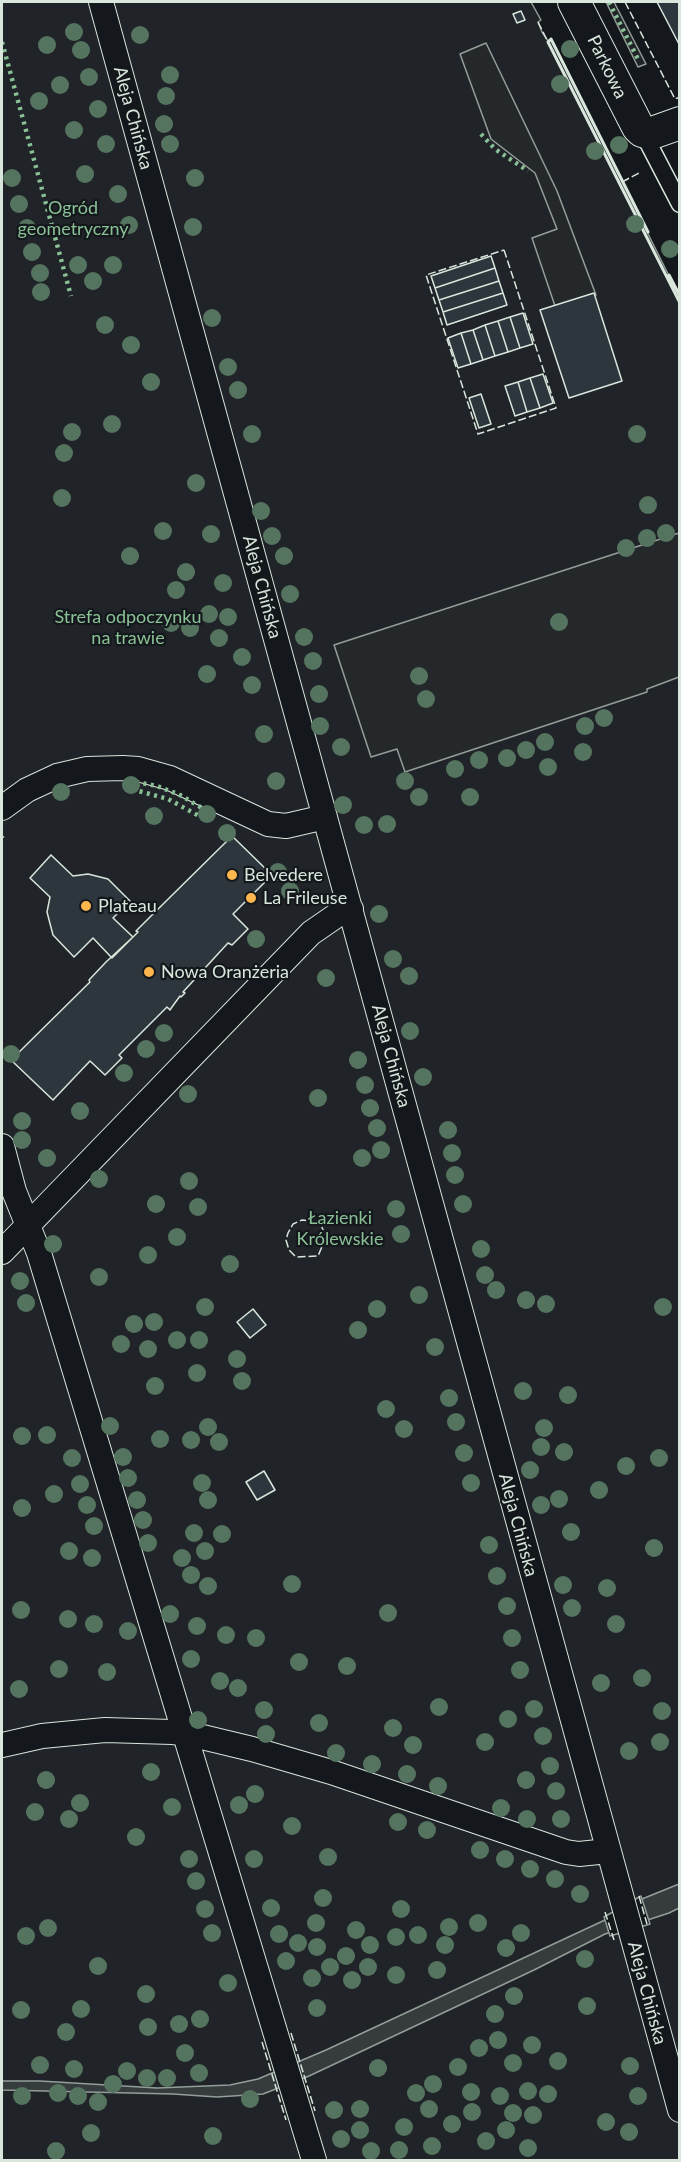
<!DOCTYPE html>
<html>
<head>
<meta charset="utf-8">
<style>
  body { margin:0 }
  #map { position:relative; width:681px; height:2162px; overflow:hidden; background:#14181c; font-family:Lato,sans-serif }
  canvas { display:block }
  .frame { position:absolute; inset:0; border:3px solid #d8e6dc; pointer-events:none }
</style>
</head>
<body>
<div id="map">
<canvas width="681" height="2162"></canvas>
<div class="frame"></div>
</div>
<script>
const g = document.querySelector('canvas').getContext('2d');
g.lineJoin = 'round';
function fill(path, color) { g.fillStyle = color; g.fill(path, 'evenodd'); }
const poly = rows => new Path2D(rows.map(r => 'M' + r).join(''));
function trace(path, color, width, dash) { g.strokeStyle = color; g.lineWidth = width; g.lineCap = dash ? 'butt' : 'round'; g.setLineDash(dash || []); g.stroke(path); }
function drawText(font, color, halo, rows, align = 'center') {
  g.font = font + ' Lato,sans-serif'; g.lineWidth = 4.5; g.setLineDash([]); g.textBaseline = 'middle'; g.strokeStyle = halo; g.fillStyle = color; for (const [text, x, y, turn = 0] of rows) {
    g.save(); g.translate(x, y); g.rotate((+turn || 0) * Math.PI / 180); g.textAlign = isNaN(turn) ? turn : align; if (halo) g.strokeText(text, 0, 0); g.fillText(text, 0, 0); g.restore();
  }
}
const green = poly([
  [2,2,531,2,541,20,538,22,542,32,548,41,551,39,679,296,679,2160,2,2160,2,2],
  [606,2,614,2,646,64,638,67,606,2]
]);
fill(green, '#202428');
trace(green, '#939e99', 1.5);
const parking = poly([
  [486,43,557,191,596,295,594,296,555,306,532,238,557,229,535,173,491,139,460,54,486,43],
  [679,533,679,677,647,689,647,692,405,772,397,749,371,757,334,645,679,533]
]);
fill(parking, '#24282b');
trace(parking, '#939e99', 1.5);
const water = poly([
  [679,1884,679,1908,669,1913,605,1934,534,1970,309,2076,263,2094,217,2097,173,2094,2,2090,2,2081,40,2081,157,2088,230,2085,258,2079,326,2050,605,1920,642,1899,679,1884]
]);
fill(water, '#363b3e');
trace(water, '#939e99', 1.5);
const pier = poly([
  [641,1896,650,1924,610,1936,604,1917,641,1896]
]);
fill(pier, '#14181c');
trace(pier, '#939e99', 1.5);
const building = poly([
  [657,2,680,2,680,46,657,2],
  [521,11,525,20,517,23,513,14,521,11],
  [491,256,495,268,435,288,431,276,491,256],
  [495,268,499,281,439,300,435,288,495,268],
  [499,281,503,293,443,312,439,300,499,281],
  [503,293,507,305,447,325,443,312,503,293],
  [594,293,622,381,569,398,540,310,594,293],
  [523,313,533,344,520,348,510,317,523,313],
  [510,317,520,348,508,352,498,321,510,317],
  [498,321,508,352,495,356,485,325,498,321],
  [485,325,495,356,483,360,473,330,485,325],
  [473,330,483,360,471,364,461,333,473,330],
  [461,333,471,364,458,368,448,338,461,333],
  [543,374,553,403,540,408,530,378,543,374],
  [530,378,540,408,527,412,518,382,530,378],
  [518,382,527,412,515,416,505,386,518,382],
  [481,394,491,424,479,428,469,398,481,394],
  [231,835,272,875,233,914,248,929,232,945,228,943,183,992,185,993,181,997,180,996,172,1007,170,1010,167,1007,119,1055,122,1058,105,1075,90,1061,53,1100,11,1060,90,982,89,980,106,962,133,937,138,932,136,931,154,913,227,841,231,835],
  [51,855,73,876,88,874,108,879,130,901,113,918,133,937,112,958,93,938,74,957,53,935,47,912,50,897,30,878,51,855],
  [253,1309,266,1325,250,1338,237,1322,253,1309],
  [264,1471,275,1490,257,1500,246,1482,264,1471]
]);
fill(building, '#2c363c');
trace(building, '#d8e6dc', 1.5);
const service = poly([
  [642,131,680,204]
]);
const pedestrian = poly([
  [101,2,680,2110],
  [2,808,27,790,57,776,87,769,123,768,138,769,170,778,268,824,286,826,325,817],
  [2,1146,14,1191,39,1253,314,2160],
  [2,1252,311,933,340,913,351,909],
  [2,1745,42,1736,105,1730,172,1732,198,1736,252,1749,331,1772,566,1852,579,1854,608,1851]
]);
const minor = poly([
  [574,2,638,127,642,131,652,133,680,123]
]);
trace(service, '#d8e6dc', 19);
trace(pedestrian, '#d8e6dc', 26);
trace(minor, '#d8e6dc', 34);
trace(service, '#14181c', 16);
trace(pedestrian, '#14181c', 24);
trace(minor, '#14181c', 32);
trace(poly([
  [609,2,639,61],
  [2,42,71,296],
  [481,134,495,149,528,171],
  [136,782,157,786,180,795,207,811,201,817,168,799,135,790,136,782],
  [2,836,2,838]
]), '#8ac095', 4.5, [3, 4.5]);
trace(poly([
  [625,2,675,99,680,97],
  [538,22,548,42],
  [679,153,680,153],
  [622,182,639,173],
  [504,250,556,408,478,434,426,275,504,250],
  [302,1220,312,1221,321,1225,326,1237,318,1256,296,1257,289,1250,286,1240,288,1233,293,1224,302,1220],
  [639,1896,647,1924],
  [605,1912,614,1940],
  [291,2033,315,2111],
  [262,2042,286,2120]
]), '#d8e6dc', 1.5, [8, 3]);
trace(poly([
  [551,39,548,42,680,303],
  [551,39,648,232],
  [669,275,680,296]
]), '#d8e6dc', 3);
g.fillStyle = '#55745f';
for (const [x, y] of [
  [74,32],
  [140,35],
  [47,45],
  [570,49],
  [81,50],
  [170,75],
  [89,77],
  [560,84],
  [60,85],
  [166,96],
  [39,101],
  [98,109],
  [164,124],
  [74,130],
  [106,144],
  [170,144],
  [619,145],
  [595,151],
  [85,174],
  [12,178],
  [195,178],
  [118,194],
  [19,204],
  [635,224],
  [129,225],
  [193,227],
  [27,228],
  [670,249],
  [32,252],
  [78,265],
  [113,265],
  [40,273],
  [93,281],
  [41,292],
  [212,318],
  [105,325],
  [131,345],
  [228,367],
  [151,382],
  [238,390],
  [112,424],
  [72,432],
  [252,434],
  [637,434],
  [64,453],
  [196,483],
  [62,498],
  [648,505],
  [261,511],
  [163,531],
  [666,533],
  [211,534],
  [272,536],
  [647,538],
  [626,548],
  [130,556],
  [284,556],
  [186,572],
  [223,583],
  [176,590],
  [290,594],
  [209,614],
  [228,617],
  [559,622],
  [171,623],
  [190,628],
  [304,637],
  [219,638],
  [242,657],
  [313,661],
  [207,674],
  [419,676],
  [252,685],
  [319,694],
  [426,699],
  [604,718],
  [320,726],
  [585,726],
  [264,734],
  [545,742],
  [341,747],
  [526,750],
  [583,752],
  [507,758],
  [479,760],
  [548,767],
  [455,769],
  [276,781],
  [405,781],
  [131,785],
  [61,792],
  [419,797],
  [470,797],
  [343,805],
  [207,814],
  [154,816],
  [387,824],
  [364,825],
  [227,833],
  [278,872],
  [290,891],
  [379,914],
  [256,939],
  [393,959],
  [409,976],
  [326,978],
  [410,1031],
  [164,1033],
  [146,1049],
  [11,1054],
  [358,1060],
  [124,1073],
  [423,1077],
  [365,1085],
  [188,1094],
  [318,1098],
  [370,1108],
  [80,1111],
  [22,1121],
  [377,1128],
  [448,1130],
  [22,1140],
  [381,1150],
  [452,1153],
  [47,1158],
  [362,1158],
  [455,1175],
  [99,1179],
  [189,1181],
  [156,1204],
  [463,1204],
  [198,1207],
  [396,1209],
  [401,1234],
  [177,1237],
  [53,1244],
  [481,1249],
  [148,1255],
  [230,1264],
  [485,1275],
  [99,1277],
  [20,1281],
  [496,1290],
  [419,1295],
  [526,1300],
  [26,1303],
  [546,1304],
  [205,1307],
  [663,1307],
  [377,1309],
  [154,1322],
  [134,1324],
  [358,1330],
  [177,1340],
  [199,1340],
  [121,1344],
  [435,1347],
  [148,1349],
  [237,1359],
  [197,1373],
  [242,1381],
  [155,1386],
  [523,1391],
  [568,1395],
  [449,1398],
  [386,1409],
  [456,1422],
  [110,1426],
  [208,1427],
  [544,1428],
  [404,1429],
  [47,1435],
  [22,1436],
  [160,1439],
  [191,1440],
  [219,1442],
  [541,1447],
  [564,1452],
  [464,1453],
  [123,1457],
  [72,1458],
  [659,1458],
  [626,1466],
  [530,1470],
  [128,1478],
  [202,1483],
  [471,1483],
  [80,1484],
  [599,1490],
  [54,1494],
  [559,1499],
  [137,1500],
  [208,1500],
  [87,1505],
  [541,1505],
  [22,1508],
  [143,1520],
  [94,1526],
  [571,1532],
  [194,1533],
  [222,1534],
  [148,1543],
  [489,1545],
  [654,1548],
  [69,1551],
  [205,1551],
  [92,1558],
  [182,1558],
  [191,1575],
  [497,1576],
  [292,1584],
  [563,1585],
  [208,1586],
  [607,1588],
  [507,1606],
  [572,1608],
  [21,1610],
  [388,1613],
  [170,1614],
  [68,1619],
  [94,1624],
  [616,1624],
  [197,1626],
  [128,1631],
  [226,1635],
  [256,1638],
  [512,1638],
  [191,1659],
  [299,1662],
  [347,1666],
  [59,1669],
  [520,1670],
  [107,1672],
  [642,1678],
  [220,1681],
  [601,1683],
  [238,1688],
  [19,1689],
  [439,1707],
  [534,1709],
  [264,1710],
  [662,1711],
  [508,1719],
  [198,1720],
  [319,1723],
  [393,1728],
  [266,1734],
  [543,1736],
  [485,1742],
  [660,1742],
  [413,1745],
  [629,1751],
  [336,1753],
  [372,1764],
  [550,1766],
  [151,1772],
  [407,1774],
  [46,1780],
  [526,1780],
  [438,1786],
  [556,1791],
  [255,1794],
  [80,1803],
  [239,1805],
  [172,1807],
  [501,1808],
  [35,1812],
  [69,1819],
  [527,1819],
  [561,1819],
  [398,1822],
  [292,1826],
  [427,1830],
  [136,1837],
  [480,1850],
  [328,1857],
  [189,1859],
  [254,1859],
  [505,1859],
  [530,1869],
  [555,1879],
  [196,1881],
  [580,1894],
  [323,1898],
  [271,1908],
  [205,1909],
  [401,1909],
  [316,1923],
  [478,1923],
  [449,1927],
  [48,1928],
  [356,1930],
  [212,1933],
  [521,1933],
  [279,1934],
  [418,1935],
  [26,1936],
  [396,1937],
  [298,1943],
  [370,1945],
  [445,1945],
  [317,1947],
  [506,1948],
  [346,1956],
  [585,1959],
  [286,1961],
  [98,1966],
  [330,1967],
  [368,1967],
  [437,1970],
  [396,1975],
  [312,1978],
  [352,1980],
  [228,1983],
  [146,1994],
  [514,1996],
  [587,2006],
  [317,2008],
  [81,2009],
  [21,2010],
  [495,2014],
  [200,2019],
  [179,2024],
  [148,2027],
  [66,2032],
  [498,2040],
  [532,2045],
  [479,2048],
  [185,2053],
  [558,2061],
  [513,2063],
  [40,2065],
  [630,2066],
  [458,2067],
  [378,2068],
  [74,2069],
  [127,2071],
  [199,2073],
  [147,2078],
  [167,2078],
  [113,2084],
  [433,2084],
  [528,2091],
  [471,2092],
  [58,2093],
  [416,2093],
  [548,2094],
  [22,2096],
  [78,2096],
  [500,2096],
  [638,2096],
  [250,2099],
  [98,2102],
  [360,2109],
  [429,2109],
  [334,2110],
  [472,2112],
  [513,2113],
  [533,2115],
  [606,2122],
  [452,2124],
  [404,2127],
  [360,2130],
  [506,2130],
  [629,2132],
  [91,2133],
  [213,2136],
  [341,2139],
  [486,2141],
  [432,2146],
  [528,2148],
  [399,2150],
  [56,2151],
  [371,2151]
]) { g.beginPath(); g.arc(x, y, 9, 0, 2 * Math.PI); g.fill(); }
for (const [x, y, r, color] of [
  [232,875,6,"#ffb74d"],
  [251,898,6,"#ffb74d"],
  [86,906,6,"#ffb74d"],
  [149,972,6,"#ffb74d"]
]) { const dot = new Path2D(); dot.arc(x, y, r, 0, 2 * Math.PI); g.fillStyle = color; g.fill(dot); trace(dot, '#14181c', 2); }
drawText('18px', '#d8e6dc', '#14181c', [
  ["Parkowa",607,67,64],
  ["Aleja Chińska",133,118,75],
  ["Aleja Chińska",262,587,75],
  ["Aleja Chińska",391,1056,75],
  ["Aleja Chińska",518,1525,75],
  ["Aleja Chińska",647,1993,75]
]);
drawText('18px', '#8ac095', '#14181c', [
  ["Ogród",73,208],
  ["geometryczny",73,229],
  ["Strefa odpoczynku",128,617],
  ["na trawie",128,638],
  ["Łazienki",340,1218],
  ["Królewskie",340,1239]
]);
drawText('18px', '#d8e6dc', '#14181c', [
  ["Belvedere",244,875],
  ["La Frileuse",263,898],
  ["Plateau",98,906],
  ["Nowa Oranżeria",161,972]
], 'left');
</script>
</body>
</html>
